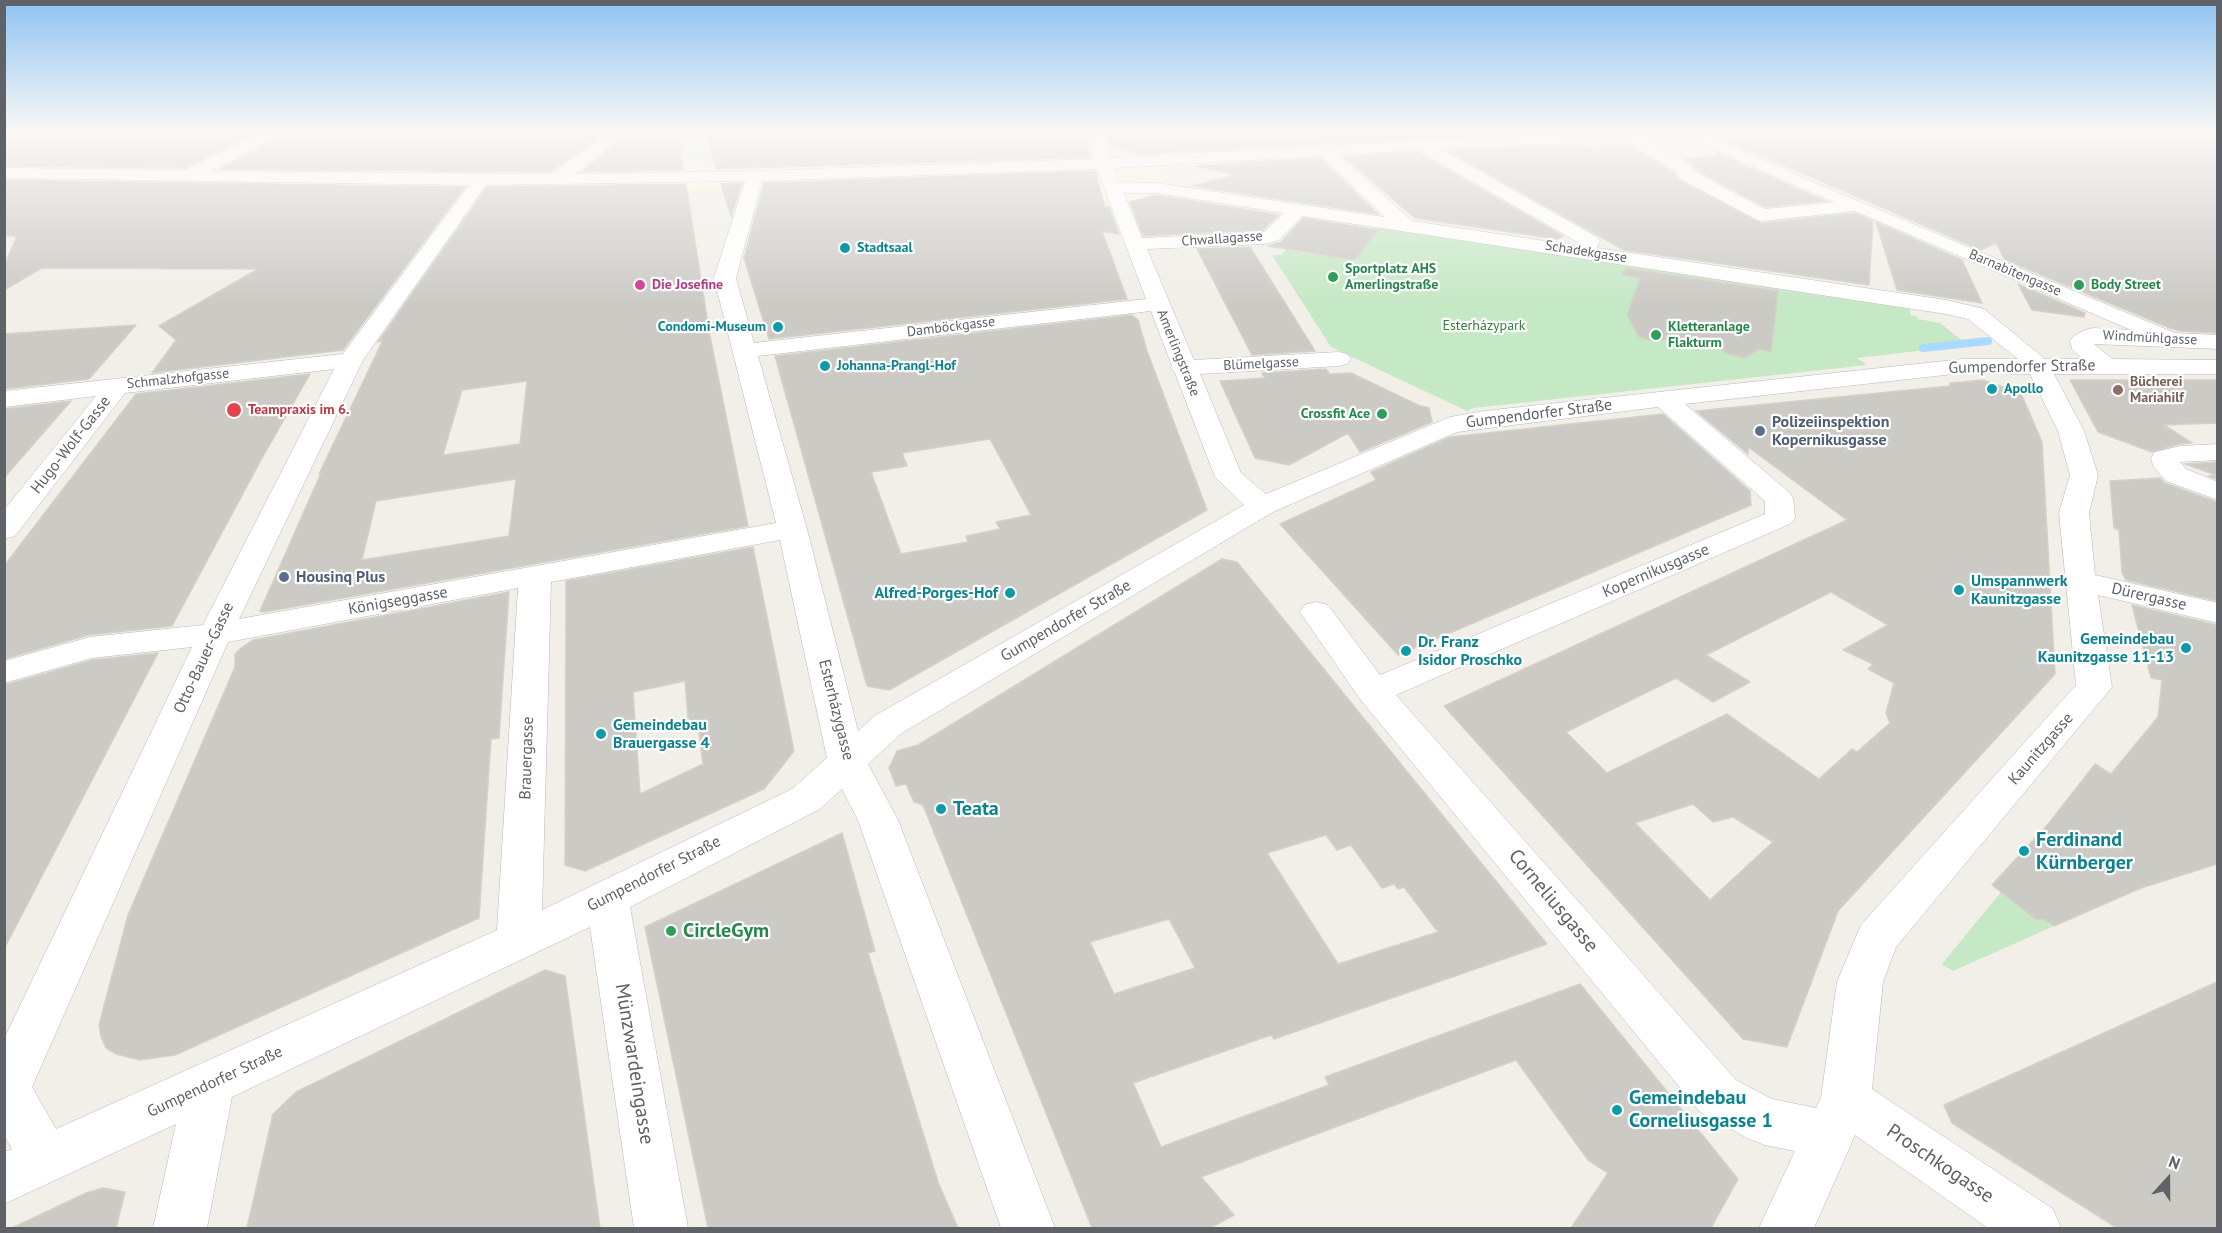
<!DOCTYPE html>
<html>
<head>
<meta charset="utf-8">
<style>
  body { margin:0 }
  #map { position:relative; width:2222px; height:1233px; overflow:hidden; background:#f1efe8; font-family:"PT Sans",sans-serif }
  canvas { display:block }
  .frame { position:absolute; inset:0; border:6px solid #5f6368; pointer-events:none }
  .north { position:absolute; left:2138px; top:1149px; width:60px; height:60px; -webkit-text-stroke:4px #fff; paint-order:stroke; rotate:21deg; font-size:16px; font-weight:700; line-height:24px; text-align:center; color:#5f6368 }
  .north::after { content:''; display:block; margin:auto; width:21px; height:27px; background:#5f6368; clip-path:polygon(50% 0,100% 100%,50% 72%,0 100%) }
</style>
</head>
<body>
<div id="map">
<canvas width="2222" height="1233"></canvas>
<div class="frame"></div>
<div class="north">N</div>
</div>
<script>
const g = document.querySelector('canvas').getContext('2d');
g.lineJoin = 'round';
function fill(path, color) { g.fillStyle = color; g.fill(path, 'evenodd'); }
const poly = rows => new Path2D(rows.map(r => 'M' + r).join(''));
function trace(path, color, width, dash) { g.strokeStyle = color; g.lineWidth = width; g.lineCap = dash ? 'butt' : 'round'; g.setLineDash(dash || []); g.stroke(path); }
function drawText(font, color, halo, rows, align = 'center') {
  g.font = font + ' "PT Sans",sans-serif'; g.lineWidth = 4.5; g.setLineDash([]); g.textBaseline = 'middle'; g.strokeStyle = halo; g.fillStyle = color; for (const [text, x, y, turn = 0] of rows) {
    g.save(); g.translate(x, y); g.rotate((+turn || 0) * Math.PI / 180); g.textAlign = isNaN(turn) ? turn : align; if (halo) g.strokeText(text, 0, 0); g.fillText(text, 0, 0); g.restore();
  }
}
fill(poly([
  [62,132,158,132,97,160,234,163,383,136,390,132,437,132,429,137,488,168,727,166,1078,150,1077,132,1115,132,1120,149,1128,151,1477,132,2157,132,2081,136,2218,177,2217,180,2197,183,1821,138,1710,141,1736,153,1668,159,1644,145,1168,170,1164,171,1160,194,1136,200,1093,202,786,187,450,194,5,188,5,156]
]), '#fef7e0');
fill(poly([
  [1380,228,1910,309,1910,315,1917,316,1918,319,1940,323,1968,345,1857,358,1867,365,1473,408,1467,411,1331,347,1272,255,1281,255,1286,250,1353,260],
  [2001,892,2037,920,2044,919,2054,926,1953,971,1942,964]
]), '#c5e8c5');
trace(poly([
  [1923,348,1988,341]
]), '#aadaff', 8);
const building = poly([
  [4,132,257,132,185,168,4,166,4,132],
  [284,132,607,132,550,172,220,169,281,137,284,132],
  [631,132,678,132,684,170,581,172,631,132],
  [705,132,1085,132,1090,157,717,169,705,132],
  [1108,132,1568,132,1420,138,1141,154,1111,147,1108,132],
  [1881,132,1890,132,1902,138,2217,132,2217,333,2180,331,2170,328,2005,260,1996,243,1981,250,1725,140,1826,139,1881,132],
  [1581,145,1581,148,1631,146,1674,173,1678,180,1761,223,1855,213,1873,221,1869,285,1624,250,1448,151,1581,145],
  [1417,152,1563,236,1557,239,1415,218,1344,157,1417,152],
  [1717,153,1825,201,1765,207,1695,169,1691,163,1685,159,1717,156,1717,153],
  [1320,158,1378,214,1192,186,1237,175,1195,166,1320,158],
  [1095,171,1105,208,1109,207,1119,234,1102,231,1127,299,769,339,744,258,764,183,1095,171],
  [4,180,465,187,343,350,152,373,176,340,159,326,258,269,42,268,4,290,4,266,17,236,4,236,4,180],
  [742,183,731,217,721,184,742,183],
  [686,184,709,331,748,526,264,612,260,611,321,473,319,474,383,340,378,342,487,187,686,184],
  [527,381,520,444,443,455,462,390,527,381],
  [516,479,509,536,362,560,376,501,516,479],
  [1156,195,1279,215,1263,230,1143,236,1130,202,1156,195],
  [1303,218,1379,230,1354,260,1268,246,1281,242,1303,218],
  [1876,222,1962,260,1982,303,1897,290,1876,222],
  [1250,247,1315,351,1252,355,1197,249,1250,247],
  [1626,268,1778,291,1771,352,1759,349,1744,358,1728,354,1718,348,1667,339,1653,341,1639,337,1627,315,1640,278,1622,275,1626,268],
  [2018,284,2085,313,2084,317,2032,310,2018,284],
  [1132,315,1138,320,1147,351,1207,510,889,690,867,686,775,356,1132,315],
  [990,439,1031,515,996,522,1000,529,966,536,968,542,901,554,871,472,907,466,902,453,990,439],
  [136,325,89,379,4,389,4,334,136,325],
  [1326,369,1330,374,1351,373,1418,405,1429,408,1432,422,1360,452,1348,433,1289,465,1255,458,1220,381,1265,378,1262,373,1326,369],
  [310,374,261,460,172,626,89,635,4,659,4,566,136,394,310,374],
  [1983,380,2021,393,2042,442,2055,674,1838,911,1787,1047,1743,1039,1444,706,1847,520,1748,447,1748,454,1696,411,1950,386,1950,383,1983,380],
  [1831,592,1888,625,1843,650,1873,664,1868,669,1894,683,1886,713,1890,723,1857,752,1852,749,1819,779,1727,714,1607,773,1566,732,1676,678,1713,702,1750,682,1706,655,1831,592],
  [1693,804,1713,822,1733,817,1773,842,1710,900,1635,823,1693,804],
  [2070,380,2217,380,2217,423,2164,425,2192,443,2179,444,2152,452,2098,432,2070,380],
  [71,401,4,478,4,409,71,401],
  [1663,414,1750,491,1751,505,1398,655,1280,524,1376,480,1371,472,1450,437,1663,414],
  [2217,462,2217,479,2208,476,2216,475,2185,464,2217,462],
  [2160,478,2165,483,2217,502,2217,601,2126,580,2122,573,2119,530,2114,528,2110,481,2160,478],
  [753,547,794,751,764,789,585,871,565,865,566,581,753,547],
  [685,681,688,718,698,725,703,764,640,794,633,692,685,681],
  [1222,559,1237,562,1547,944,1274,1039,1271,1035,1133,1083,1161,1147,1329,1085,1325,1077,1580,984,1738,1179,1711,1228,1571,1228,1608,1173,1588,1160,1516,1060,1201,1177,1234,1215,1210,1228,1092,1228,923,805,914,802,906,784,896,786,889,768,897,751,918,745,1222,559],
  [1326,835,1337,850,1351,845,1382,888,1394,884,1398,889,1404,887,1438,932,1338,964,1267,853,1326,835],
  [1169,919,1195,968,1114,994,1090,942,1169,919],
  [509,592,499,738,491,739,479,918,175,1055,140,1060,116,1054,106,1048,101,1037,99,1025,128,915,235,667,235,654,241,648,253,640,509,592],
  [2132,605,2217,625,2217,864,2141,888,2054,926,2044,919,2037,920,1992,885,2049,823,2095,764,2111,774,2158,717,2162,680,2151,678,2132,605],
  [158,653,53,855,4,949,4,685,92,660,158,653],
  [842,833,875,951,868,953,938,1182,958,1228,708,1228,645,927,842,833],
  [545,970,565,976,600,1228,247,1228,273,1114,296,1092,545,970],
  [2217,982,2217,1228,2117,1228,1952,1123,1944,1105,2217,982],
  [103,1188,125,1192,116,1228,12,1228,86,1193,103,1188]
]);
fill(building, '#cccac5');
trace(building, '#d6d1c6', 1.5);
const minor = poly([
  [262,132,282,132,280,135,211,171,551,174,611,132,629,132,574,174,755,171,1093,159,1090,132,1106,132,1110,158,1420,140,1624,132,1743,132,1735,137,1714,138,1817,184,2175,333,2218,335,2218,349,2094,344,2112,359,2218,360,2218,374,2054,374,2084,431,2098,475,2089,513,2095,575,2218,603,2218,623,2098,595,2112,687,1896,947,1883,982,1872,1089,2053,1209,2061,1228,1988,1228,1855,1135,1814,1228,1759,1228,1795,1151,1765,1145,1747,1138,1700,1112,1360,699,1300,612,1304,605,1316,602,1328,605,1380,675,1765,514,1765,501,1658,407,1457,432,1273,512,902,733,868,764,898,820,1055,1228,1001,1228,858,820,842,789,820,809,630,907,688,1228,634,1228,590,927,232,1097,207,1228,153,1228,176,1124,4,1204,4,1152,12,1149,4,1135,4,1039,192,647,92,658,4,683,4,661,90,637,203,625,334,369,125,393,15,536,4,539,4,510,96,396,4,407,4,391,343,354,469,185,4,178,4,168,186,170,262,132],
  [1695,138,1702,144,1834,202,1765,209,1693,171,1690,165,1649,140,1695,138],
  [1628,141,1676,171,1679,178,1755,219,1762,221,1855,211,2131,330,2093,328,2085,330,2074,336,2070,341,2072,349,2082,359,2045,359,1984,309,1976,307,1946,300,1597,248,1600,241,1597,237,1440,149,1628,141],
  [1418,150,1579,243,1578,246,1412,221,1339,155,1418,150],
  [1321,156,1385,217,1156,183,1119,182,1114,168,1321,156],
  [1097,169,1146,299,754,343,736,278,762,181,1097,169],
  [745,181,714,278,776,523,239,619,363,360,486,185,745,181],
  [1124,193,1156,193,1284,213,1264,232,1142,238,1124,193],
  [1302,216,1946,314,1968,319,2018,359,1963,359,1484,411,1450,417,1266,494,1241,473,1200,374,1339,366,1347,364,1351,359,1347,354,1339,352,1194,360,1147,249,1265,244,1279,240,1302,216],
  [1151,311,1172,366,1171,368,1175,373,1215,477,1244,505,876,715,858,731,807,529,758,356,1151,311],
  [1963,373,2030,374,2058,431,2070,475,2059,513,2076,685,1861,925,1837,982,1821,1098,1816,1108,1772,1099,1736,1080,1396,695,1790,524,1795,518,1793,498,1789,492,1685,404,1963,373],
  [780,540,827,758,792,789,542,910,551,582,780,540],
  [518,588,497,930,56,1129,32,1087,228,642,518,588],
  [2218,444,2218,460,2180,462,2186,469,2218,482,2218,500,2166,481,2153,466,2151,458,2155,452,2180,446,2218,444]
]);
trace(minor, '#b5b8bc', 1);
fill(minor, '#fff');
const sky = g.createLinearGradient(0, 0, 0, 305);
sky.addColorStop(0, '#8fc3f1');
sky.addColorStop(0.43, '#f9f8f5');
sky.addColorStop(1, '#f9f8f500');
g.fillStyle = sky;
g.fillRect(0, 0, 2222, 305);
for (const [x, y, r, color] of [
  [845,248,6,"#0f9aa8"],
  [1333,277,6,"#2e9e5b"],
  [640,285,6,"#d1479c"],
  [2079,285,6,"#2e9e5b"],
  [778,327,6,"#0f9aa8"],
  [1656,335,6,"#2e9e5b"],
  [825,366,6,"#0f9aa8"],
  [1992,389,6,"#0f9aa8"],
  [2118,390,6,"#8d6e63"],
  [234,410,8,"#e0444e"],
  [1382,414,6,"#2e9e5b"],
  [1760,431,6,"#5c6f8a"],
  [284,577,6,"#5c6f8a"],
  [1959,590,6,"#0f9aa8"],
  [1010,593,6,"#0f9aa8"],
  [2186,648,6,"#0f9aa8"],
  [1406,651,6,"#0f9aa8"],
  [601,734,6,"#0f9aa8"],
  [941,809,6,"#0f9aa8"],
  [2024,851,6,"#0f9aa8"],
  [671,931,6,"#2e9e5b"],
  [1617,1110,6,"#0f9aa8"]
]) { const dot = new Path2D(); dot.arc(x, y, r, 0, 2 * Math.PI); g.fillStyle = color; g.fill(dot); trace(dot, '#fff', 2); }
drawText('14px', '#5f6368', '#fff', [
  ["Chwallagasse",1222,239,-4],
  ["Schadekgasse",1586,252,9],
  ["Barnabitengasse",2015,273,23],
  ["Damböckgasse",951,327,-7],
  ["Windmühlgasse",2150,338,3],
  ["Amerlingstraße",1178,353,68],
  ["Blümelgasse",1261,364,-3],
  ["Schmalzhofgasse",178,379,-6]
]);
drawText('bold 14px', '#0d838f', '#fff', [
  ["Stadtsaal",857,248],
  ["Condomi-Museum",766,327,"right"],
  ["Johanna-Prangl-Hof",837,366],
  ["Apollo",2004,389]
], 'left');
drawText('bold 14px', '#27864d', '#fff', [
  ["Sportplatz AHS",1345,269],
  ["Amerlingstraße",1345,285],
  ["Body Street",2091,285],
  ["Kletteranlage",1668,327],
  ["Flakturm",1668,343],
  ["Crossfit Ace",1370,414,"right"]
], 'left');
drawText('bold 14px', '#b23c85', '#fff', [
  ["Die Josefine",652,285]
], 'left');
drawText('14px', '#348238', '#fff', [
  ["Esterházypark",1484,326]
]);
drawText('bold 14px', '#785e54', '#fff', [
  ["Bücherei",2130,382],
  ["Mariahilf",2130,398]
], 'left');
drawText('bold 14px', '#be3a42', '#fff', [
  ["Teampraxis im 6.",248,410]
], 'left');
drawText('16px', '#5f6368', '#fff', [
  ["Gumpendorfer Straße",2022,367,-1],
  ["Gumpendorfer Straße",1539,414,-7],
  ["Hugo-Wolf-Gasse",71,445,-52],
  ["Kopernikusgasse",1656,571,-23],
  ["Dürergasse",2149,597,13],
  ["Königseggasse",398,601,-10],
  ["Gumpendorfer Straße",1066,621,-30],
  ["Otto-Bauer-Gasse",204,658,-65],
  ["Esterházygasse",836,710,76],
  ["Kaunitzgasse",2041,749,-49],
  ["Brauergasse",527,758,-88],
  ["Gumpendorfer Straße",654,874,-27],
  ["Gumpendorfer Straße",215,1082,-25]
]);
drawText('bold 16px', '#4e5e75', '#fff', [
  ["Polizeiinspektion",1772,422],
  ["Kopernikusgasse",1772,440],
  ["Housinq Plus",296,577]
], 'left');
drawText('bold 16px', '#0d838f', '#fff', [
  ["Umspannwerk",1971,581],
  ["Kaunitzgasse",1971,599],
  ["Alfred-Porges-Hof",998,593,"right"],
  ["Gemeindebau",2174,639,"right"],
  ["Kaunitzgasse 11-13",2174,657,"right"],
  ["Dr. Franz",1418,642],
  ["Isidor Proschko",1418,660],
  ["Gemeindebau",613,725],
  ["Brauergasse 4",613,743]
], 'left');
drawText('bold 20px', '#0d838f', '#fff', [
  ["Teata",953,809],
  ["Ferdinand",2036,840],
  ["Kürnberger",2036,863],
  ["Gemeindebau",1629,1098],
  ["Corneliusgasse 1",1629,1121]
], 'left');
drawText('20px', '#5f6368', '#fff', [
  ["Corneliusgasse",1553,901,50],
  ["Münzwardeingasse",634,1064,81],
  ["Proschkogasse",1940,1164,34]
]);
drawText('bold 20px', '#27864d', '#fff', [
  ["CircleGym",683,931]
], 'left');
</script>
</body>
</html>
